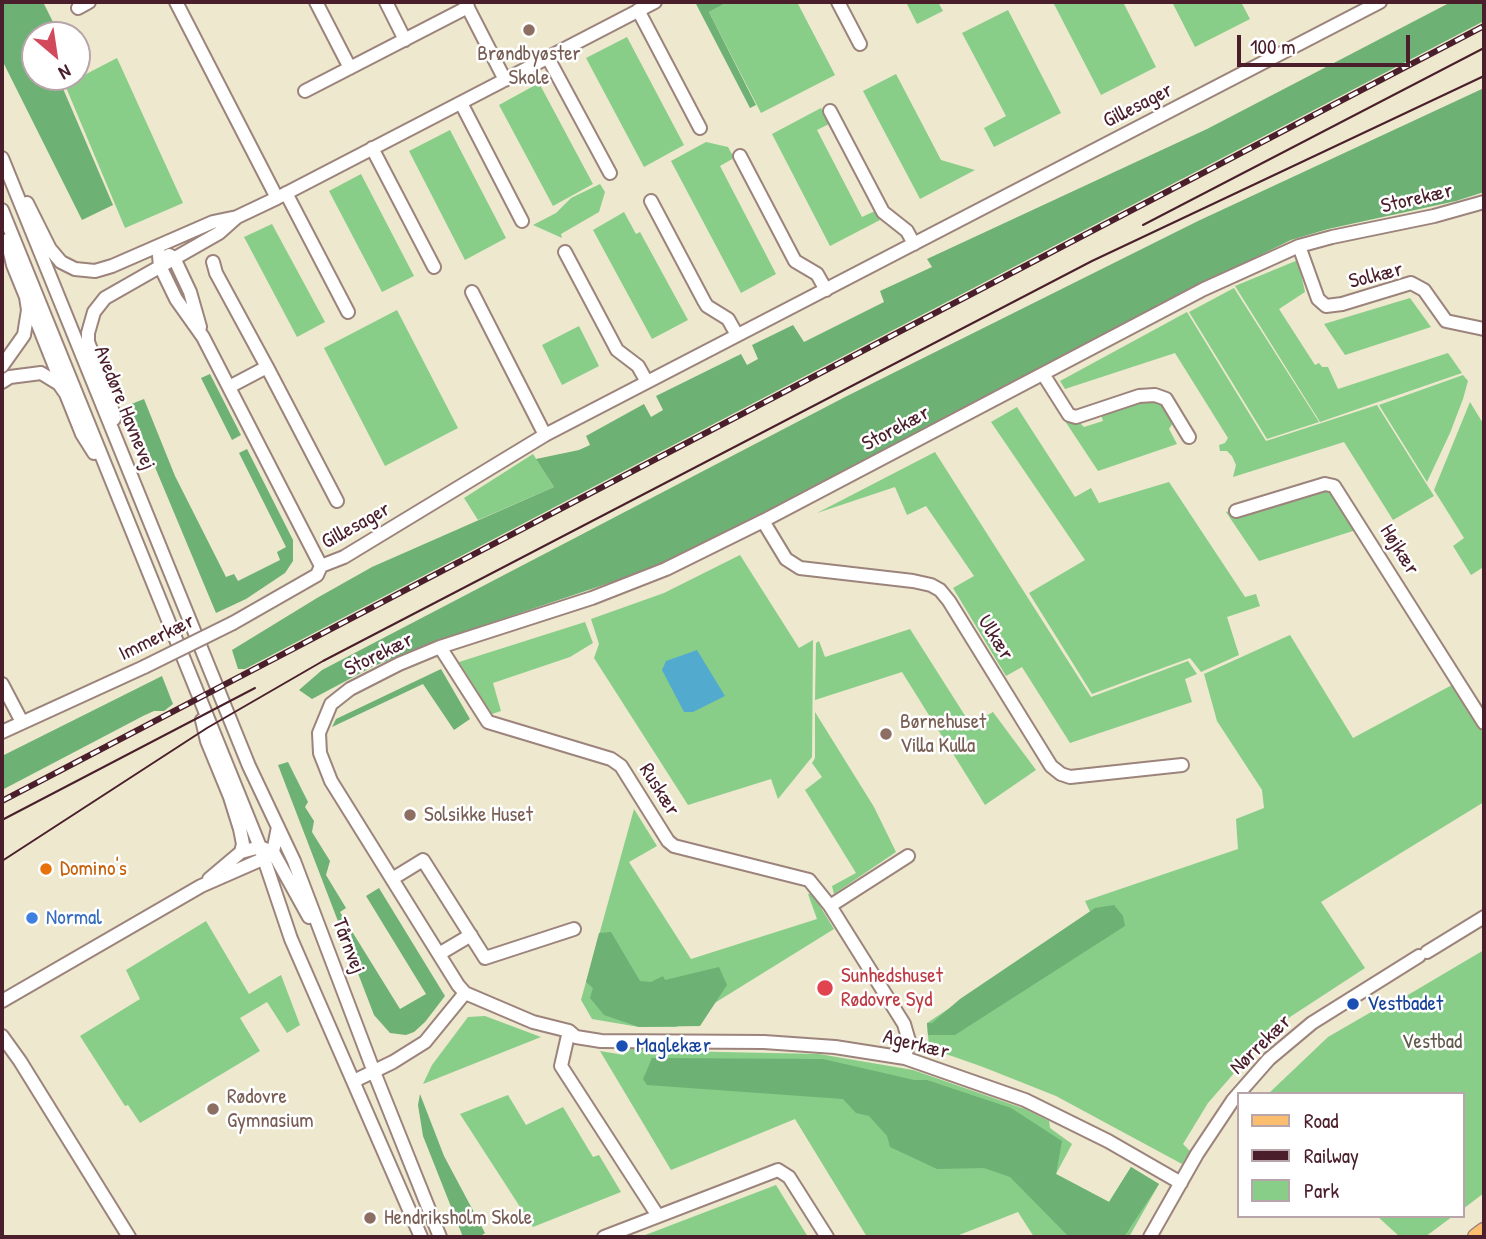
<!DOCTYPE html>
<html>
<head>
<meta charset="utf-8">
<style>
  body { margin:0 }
  #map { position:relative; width:1486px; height:1239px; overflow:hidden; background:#ede8ce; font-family:"Patrick Hand",sans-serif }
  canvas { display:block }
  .frame { position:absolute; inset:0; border:4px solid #4a1f2b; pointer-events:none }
  .legend { position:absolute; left:1237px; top:1092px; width:228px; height:126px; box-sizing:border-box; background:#fff; border:2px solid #b7a5aa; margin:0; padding:9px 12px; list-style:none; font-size:21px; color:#4a1f2b }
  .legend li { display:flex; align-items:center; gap:14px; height:35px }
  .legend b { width:35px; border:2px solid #b7a5aa }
  .north { position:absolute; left:21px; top:21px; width:70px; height:70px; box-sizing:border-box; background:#fff; border:2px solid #b7a5aa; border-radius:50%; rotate:151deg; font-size:19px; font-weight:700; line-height:28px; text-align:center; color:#4a1f2b }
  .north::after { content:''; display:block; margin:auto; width:24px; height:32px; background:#d1495b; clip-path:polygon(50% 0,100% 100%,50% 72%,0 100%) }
  .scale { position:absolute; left:1237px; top:35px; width:173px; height:32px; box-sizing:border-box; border:4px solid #4a1f2b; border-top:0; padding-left:9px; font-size:21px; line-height:24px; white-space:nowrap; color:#4a1f2b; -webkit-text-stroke:5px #fff; paint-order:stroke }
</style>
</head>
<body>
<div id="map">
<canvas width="1486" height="1239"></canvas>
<div class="frame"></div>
<ul class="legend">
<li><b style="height:9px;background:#fbbd6e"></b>Road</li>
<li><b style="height:9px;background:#4a1f2b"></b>Railway</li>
<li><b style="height:19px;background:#88ce88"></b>Park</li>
</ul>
<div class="north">N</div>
<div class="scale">100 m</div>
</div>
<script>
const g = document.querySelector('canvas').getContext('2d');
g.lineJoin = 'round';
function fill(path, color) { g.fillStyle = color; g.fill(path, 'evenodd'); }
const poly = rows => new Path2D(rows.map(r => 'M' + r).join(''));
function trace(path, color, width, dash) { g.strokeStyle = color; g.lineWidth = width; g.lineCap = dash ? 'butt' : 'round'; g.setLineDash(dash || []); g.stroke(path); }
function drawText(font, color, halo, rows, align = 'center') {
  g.font = font + ' "Patrick Hand",sans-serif'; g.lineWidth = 5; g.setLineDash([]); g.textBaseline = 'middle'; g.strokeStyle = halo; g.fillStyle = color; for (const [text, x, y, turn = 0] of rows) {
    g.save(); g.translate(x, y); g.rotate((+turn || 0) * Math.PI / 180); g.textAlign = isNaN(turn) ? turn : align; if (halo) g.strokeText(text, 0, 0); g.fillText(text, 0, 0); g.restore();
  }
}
fill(poly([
  [728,2,797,2,835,75,761,113,709,12],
  [906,2,938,2,943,11,917,24],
  [1053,2,1123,2,1156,67,1101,95],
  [1172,2,1241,2,1250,19,1195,47],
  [1008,10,1061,113,994,147,984,128,1006,116,962,33],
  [627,37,684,145,644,167,586,58],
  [117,58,183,203,125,228,65,85],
  [896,74,941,160,975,170,920,199,863,91],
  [539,83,593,184,553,206,499,105],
  [821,108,829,124,817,130,862,217,875,211,880,220,830,246,772,134],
  [450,130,506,238,465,260,409,151],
  [706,142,728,147,734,158,720,166,776,274,741,293,671,161],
  [361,174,414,276,382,292,329,191],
  [600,184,605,192,599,212,561,234,562,238,533,225,556,213,571,198],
  [624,212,636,234,640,232,688,320,652,339,593,230],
  [272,224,325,322,297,337,244,237],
  [1298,260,1305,292,1279,309,1315,365,1319,363,1322,367,1328,367,1338,389,1448,353,1462,373,1320,422,1235,286],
  [1234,288,1319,422,1267,439,1189,312],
  [1410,298,1431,327,1345,355,1324,324],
  [397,310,458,428,385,466,324,348],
  [1187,312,1266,441,1377,405,1434,496,1393,520,1344,442,1233,477,1236,465,1232,456,1227,451,1220,451,1219,445,1225,443,1228,438,1175,353,1065,389,1060,381],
  [579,326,599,366,562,385,542,345],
  [1463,375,1468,381,1463,399,1450,433,1427,482,1379,405],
  [1147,401,1156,401,1162,406,1173,423,1169,429,1177,444,1098,471,1065,421,1080,423,1084,427,1103,421,1101,415],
  [1470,402,1484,425,1484,570,1482,568,1471,575,1453,546,1464,538,1434,490],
  [1017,407,1075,497,1091,488,1099,503,1169,482,1245,597,1256,594,1260,606,1227,617,1239,655,1201,672,1190,658,1092,694,1029,593,1085,560,991,422],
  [935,452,1091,697,1188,661,1197,674,1185,679,1192,702,1070,743,1022,667,1006,676,953,588,974,576,926,506,907,515,895,487,817,513],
  [533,454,554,487,478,520,464,498],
  [1326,482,1356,530,1259,561,1226,512],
  [740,555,799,648,813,640,812,757,778,799,771,779,688,805,594,658,599,644,591,619,664,593],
  [585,622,593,643,570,657,493,683,501,711,492,714,459,662],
  [910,629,971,725,993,712,1036,770,985,805,902,672,815,700,816,643,819,641,825,657],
  [1290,635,1353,738,1452,685,1484,735,1484,802,1321,902,1365,968,1290,1017,1256,1048,1208,1103,1183,1144,1190,1151,1182,1164,1056,1096,983,1067,929,1048,927,1023,1091,914,1085,901,1238,849,1236,819,1264,808,1262,790,1217,721,1204,674],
  [815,712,874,807,896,852,834,894,832,886,856,873,805,790,822,777,812,763,815,758],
  [634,809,657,846,629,862,691,959,817,919,808,894,812,893,834,929,676,1027,639,1027,592,1019,581,1000],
  [206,921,249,994,281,975,300,1025,287,1033,267,1002,240,1018,260,1051,140,1123,128,1105,125,1106,80,1036,140,999,126,970],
  [1484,950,1484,1193,1463,1209,1463,1094,1268,1094,1328,1037,1385,1004,1396,1002],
  [485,1016,541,1037,423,1084,432,1065,468,1017],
  [627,1048,672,1051,819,1054,913,1070,1025,1109,1049,1121,1050,1128,1072,1144,1056,1174,1109,1202,1131,1167,1159,1184,1129,1237,1034,1237,1018,1212,954,1237,867,1237,795,1119,671,1170,600,1051,624,1055],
  [508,1095,526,1125,563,1107,593,1157,599,1155,621,1192,533,1227,460,1114],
  [776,1185,808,1237,640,1237,661,1229],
  [1377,1216,1453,1216,1425,1237,1400,1237]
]), '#88ce88');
fill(poly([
  [2,2,43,2,54,24,55,35,35,35,35,77,58,77,113,205,82,220,2,60],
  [695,2,728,2,709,12,756,105,750,108],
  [1451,2,1484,2,1484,21,245,669,238,669,232,650,317,598,372,567,554,487,536,459,579,450,590,445,586,436,644,404,651,417,663,410,656,396,741,354,747,365,758,359,752,345,793,325,804,342,884,302,880,291,932,267,927,259,1207,129],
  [1484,88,1484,192,1456,201,1328,229,1291,240,1185,292,745,524,666,561,636,574,425,645,372,667,312,699,299,690,322,670,845,397,1198,221],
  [210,374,241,435,232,440,201,378],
  [144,399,175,476,226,577,234,574,238,581,280,560,277,552,286,547,239,453,247,449,293,540,293,561,285,573,246,599,216,613,129,405],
  [441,669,470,719,454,730,423,684,332,727,336,719],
  [162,676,173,704,164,711,154,711,143,716,2,790,2,756],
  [288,762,308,802,305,807,314,821,312,832,330,861,326,875,346,908,340,912,400,1009,426,994,366,896,379,888,445,996,425,1022,414,1032,406,1035,390,1033,374,1015,278,765],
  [1114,905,1123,916,1125,926,955,1035,928,1035,927,1023,932,1023,960,999,1095,908],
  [611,932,640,981,651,982,663,976,665,980,719,967,727,985,700,1026,639,1027,604,1015,590,998,593,988,586,982,599,933],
  [652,1058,823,1059,914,1080,927,1080,1011,1108,1062,1141,1056,1174,1109,1202,1131,1167,1159,1184,1124,1237,1069,1237,1010,1177,984,1168,937,1169,890,1147,887,1136,869,1116,856,1113,843,1099,647,1085,643,1079],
  [420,1094,444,1156,485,1233,479,1237,463,1237,423,1136,418,1105]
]), '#6eb174');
fill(poly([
  [697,650,725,696,693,712,684,712,662,670,666,661]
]), '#52abcf');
const minor = poly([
  [176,2,277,198],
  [316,2,350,68],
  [386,2,405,40],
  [465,2,505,80],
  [838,2,860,44],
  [78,8,89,2],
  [638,10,700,128],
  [548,58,610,173],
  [305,91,468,7],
  [461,103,522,221],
  [830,111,883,212,907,231,914,244],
  [372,148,434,267],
  [740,156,795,261,817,274,826,290],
  [2,158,249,766,294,861,374,1072,440,1237],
  [286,193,348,312],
  [651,201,704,301,707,306,728,319,737,335],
  [27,203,50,249,61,262,75,269,95,271,112,266,213,222,237,217,277,198,655,2],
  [2,210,260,847,291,939,421,1237],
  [158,246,160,266,176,299,203,337,321,566],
  [1299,246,1318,299,1326,306,1342,304,1411,283,1424,290,1446,321,1484,329],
  [565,252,617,350,638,366,647,382],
  [169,255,174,258,190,292,200,327],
  [213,262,216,273,267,367,229,387],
  [472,292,545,435],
  [31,307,63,387],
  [2,366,24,335,28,310,26,297,13,265,7,240],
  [267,367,337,501],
  [1043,374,1069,415,1076,417,1139,396,1155,395,1166,399,1189,437],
  [2,382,10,377,41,373,59,384,66,394,82,434,94,453],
  [114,419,110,399,88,342,88,333,94,312,105,298,219,233,237,217],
  [1236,511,1325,484,1334,486,1484,723],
  [763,521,786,559,800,568,913,581,931,585,940,590,949,601,1051,766,1061,774,1070,777,1182,765],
  [321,566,344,557,545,435,1380,2],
  [233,623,317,575,321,566],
  [440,647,488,722,611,759,621,766,668,841,674,846,809,880,830,906,904,1024,909,1041,905,1058],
  [2,684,22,722],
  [202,720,207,741,230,797,240,829,243,844,241,852],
  [2,732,144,667],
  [209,879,241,852,260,847,273,852,309,917],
  [392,879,423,860,485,958,574,929],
  [830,906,908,856],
  [1427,952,1484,917],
  [439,954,471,935],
  [2,1001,201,886,265,858,273,852,278,827],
  [569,1031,561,1066,658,1216],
  [2,1036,20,1061,129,1237],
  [354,1081,393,1062,425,1042,465,993],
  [1181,1183,1108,1141,1025,1100,905,1058,835,1047,764,1042,601,1041,576,1037,569,1031,533,1022,465,993,458,985,331,781,320,753,319,733,331,704,350,689,399,664,440,647,592,598,666,569,763,521,1204,289,1299,246,1332,237,1434,216,1484,202],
  [604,1237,778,1170,789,1177,827,1237],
  [1150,1237,1197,1154,1233,1100,1269,1059,1312,1023,1419,956]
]);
const major = poly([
  [1476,1237,1484,1231]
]);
trace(minor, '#9c847c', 16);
trace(major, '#9c847c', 19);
trace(minor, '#fff', 12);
trace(major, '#fbbd6e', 16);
trace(poly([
  [1143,225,1484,48],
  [2,820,255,688],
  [2,861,207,728,323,661,1092,261,1484,76]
]), '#4a1f2b', 2);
const rail = poly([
  [2,801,1484,26]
]);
trace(rail, '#4a1f2b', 6);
trace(rail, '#fff', 3.5, [10]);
const minorBridge = poly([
  [144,667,233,623]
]);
trace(minorBridge, '#9c847c', 16, []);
trace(minorBridge, '#fff', 12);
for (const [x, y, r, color] of [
  [529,30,7,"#8d6e63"],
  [886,734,7,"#8d6e63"],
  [410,815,7,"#8d6e63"],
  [46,869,7,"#e8710a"],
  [32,918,7,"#3f7fe0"],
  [825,988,9,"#e0444e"],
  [1353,1004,7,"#1a4fb4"],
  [622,1046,7,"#1a4fb4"],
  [213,1109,7,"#8d6e63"],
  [370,1218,7,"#8d6e63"]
]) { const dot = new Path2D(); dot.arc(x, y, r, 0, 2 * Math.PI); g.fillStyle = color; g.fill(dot); trace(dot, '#fff', 2.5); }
drawText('21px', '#785e54', '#fff', [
  ["Brøndbyøster",529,54,"center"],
  ["Skole",529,78,"center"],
  ["Børnehuset",900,722],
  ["Villa Kulla",900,746],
  ["Solsikke Huset",424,815],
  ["Rødovre",227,1097],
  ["Gymnasium",227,1121],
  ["Hendriksholm Skole",384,1218]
], 'left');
drawText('21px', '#4a1f2b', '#fff', [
  ["Gillesager",1138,106,-27],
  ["Storekær",1417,199,-13],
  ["Solkær",1376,276,-14],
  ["Avedøre Havnevej",124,408,68],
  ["Storekær",896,429,-28],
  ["Gillesager",356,526,-29],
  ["Højkær",1399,550,58],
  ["Immerkær",157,638,-26],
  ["Ulkær",995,638,58],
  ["Storekær",379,655,-26],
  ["Ruskær",659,790,58],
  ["Tårnvej",348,946,69],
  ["Agerkær",916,1045,14],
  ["Nørrekær",1261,1045,-44]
]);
drawText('21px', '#c56008', '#fff', [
  ["Domino's",60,869]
], 'left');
drawText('21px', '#366cbe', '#fff', [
  ["Normal",46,918]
], 'left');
drawText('21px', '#be3a42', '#fff', [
  ["Sunhedshuset",841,976],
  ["Rødovre Syd",841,1000]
], 'left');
drawText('21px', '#164399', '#fff', [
  ["Vestbadet",1367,1004],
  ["Maglekær",636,1046]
], 'left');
drawText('21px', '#605c4c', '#fff', [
  ["Vestbad",1432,1042]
]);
</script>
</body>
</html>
